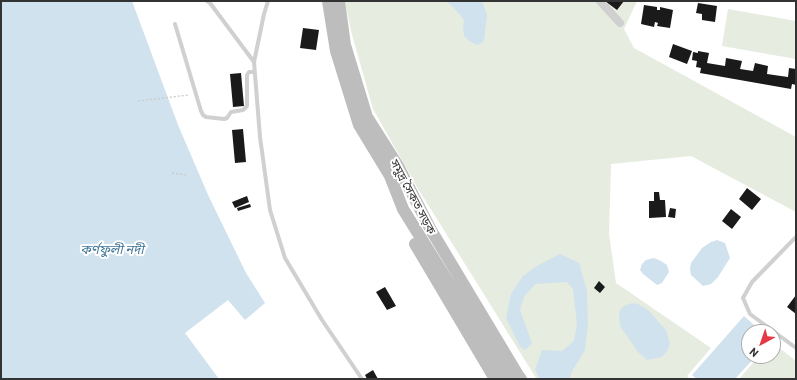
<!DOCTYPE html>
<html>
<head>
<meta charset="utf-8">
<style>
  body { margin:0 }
  #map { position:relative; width:797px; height:380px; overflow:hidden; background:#fff; font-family:Barlow,sans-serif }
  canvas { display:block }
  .frame { position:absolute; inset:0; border:2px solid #333; pointer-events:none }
  .north { position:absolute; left:741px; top:324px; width:40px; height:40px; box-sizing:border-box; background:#fff; border:1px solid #adadad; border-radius:50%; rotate:220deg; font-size:11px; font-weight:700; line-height:16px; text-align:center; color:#333 }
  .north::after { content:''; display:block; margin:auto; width:14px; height:18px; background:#e63946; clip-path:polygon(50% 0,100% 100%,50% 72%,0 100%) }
</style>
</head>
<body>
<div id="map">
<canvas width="797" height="380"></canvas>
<div class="frame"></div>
<div class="north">N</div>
</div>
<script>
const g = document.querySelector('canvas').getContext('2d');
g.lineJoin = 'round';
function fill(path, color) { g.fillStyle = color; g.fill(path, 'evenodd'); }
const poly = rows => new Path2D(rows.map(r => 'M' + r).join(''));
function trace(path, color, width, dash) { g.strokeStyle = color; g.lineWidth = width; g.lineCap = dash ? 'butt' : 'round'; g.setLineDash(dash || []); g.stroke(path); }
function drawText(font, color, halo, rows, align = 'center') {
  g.font = font + ' Barlow,"Noto Sans Bengali",sans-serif'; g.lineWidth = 4; g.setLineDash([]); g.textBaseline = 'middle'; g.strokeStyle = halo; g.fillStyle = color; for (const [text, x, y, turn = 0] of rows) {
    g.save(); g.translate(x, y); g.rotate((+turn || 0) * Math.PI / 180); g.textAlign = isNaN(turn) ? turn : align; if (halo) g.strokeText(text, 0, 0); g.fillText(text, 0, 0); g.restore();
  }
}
fill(poly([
  [345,1,637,1,624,29,634,48,796,137,796,212,691,156,611,164,609,234,616,283,711,348,687,376,690,379,536,378,417,187,373,109,351,31],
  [728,9,796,21,796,59,722,46],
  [773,343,796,361,796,379,739,379,759,356,773,356]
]), '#e6ecdf');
fill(poly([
  [1,1,132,1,178,125,209,197,246,273,265,303,245,320,228,300,185,333,219,379,1,379],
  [446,1,482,1,487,15,484,40,482,43,477,45,471,42,464,36,463,27,464,21,462,17,452,6],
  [717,240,725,243,730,258,718,277,711,284,703,286,691,275,690,269,691,263,702,248,711,242],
  [560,254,579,263,587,291,588,324,585,350,571,373,570,379,540,379,535,370,542,350,562,351,574,341,577,324,573,289,567,282,535,284,524,297,520,310,532,343,525,350,520,347,506,318,511,294,523,276,535,267],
  [654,258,661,261,667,265,669,272,662,283,657,285,643,274,640,270,642,264,646,260],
  [632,303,638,304,648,310,666,330,670,344,667,351,662,357,647,360,638,352,625,333,620,326,619,317,620,310,624,306],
  [744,316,762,332,749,332,749,356,756,356,735,379,697,379,692,375]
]), '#cfe2ee');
fill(poly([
  [605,1,624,1,617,10],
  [698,3,717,6,715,22,702,20,702,14,696,13],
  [644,5,657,7,657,10,660,10,660,7,673,10,670,28,657,26,658,23,655,22,654,27,641,24],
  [303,28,319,30,316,50,300,48],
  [673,44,692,51,687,64,669,57],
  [698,51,709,53,707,63,725,66,726,58,742,61,740,69,753,71,755,63,768,66,767,74,788,77,789,68,796,69,796,85,792,84,791,89,700,73,701,68,696,67,697,61,692,60,693,52,698,53],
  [241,73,244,106,233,107,230,74],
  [243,129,246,162,235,163,232,130],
  [747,188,761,199,752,210,739,199],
  [654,192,659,192,660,200,665,200,666,217,649,218,649,201,654,201],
  [247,196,249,202,235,208,232,202],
  [250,204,251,207,238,211,237,208],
  [670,208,676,209,675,218,668,217],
  [731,209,741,217,732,229,722,221],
  [599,281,605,287,600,293,594,288],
  [385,287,396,306,387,310,376,292],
  [796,295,796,314,787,307],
  [373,370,378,379,367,379,365,375]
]), '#1a1a1a');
trace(poly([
  [138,101,189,95],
  [172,173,187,175]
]), '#cdcdcd', 1.5, [2, 2]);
trace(poly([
  [207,1,210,3,254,62],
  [268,1,264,14,254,62,260,137,270,210,285,258,322,320,362,379],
  [175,24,201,111,203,115,206,117,224,119,227,118,231,112,243,110,247,106,247,75,249,72,254,72],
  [796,237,752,282,743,298,750,314,796,348]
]), '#d0d0d0', 4);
trace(poly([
  [600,1,620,23]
]), '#d0d0d0', 8);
trace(poly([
  [328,1,336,51,359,125,390,176,403,209,508,379],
  [339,1,345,45,367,117,398,166,431,230,518,375,521,379],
  [415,244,495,379]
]), '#bdbdbd', 12);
drawText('12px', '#333', '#fff', [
  ["সমুদ্র সৈকত সড়ক",413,197,62]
]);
drawText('italic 13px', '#3f7597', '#fff', [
  ["কর্ণফুলী নদী",112,250]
]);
</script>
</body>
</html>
